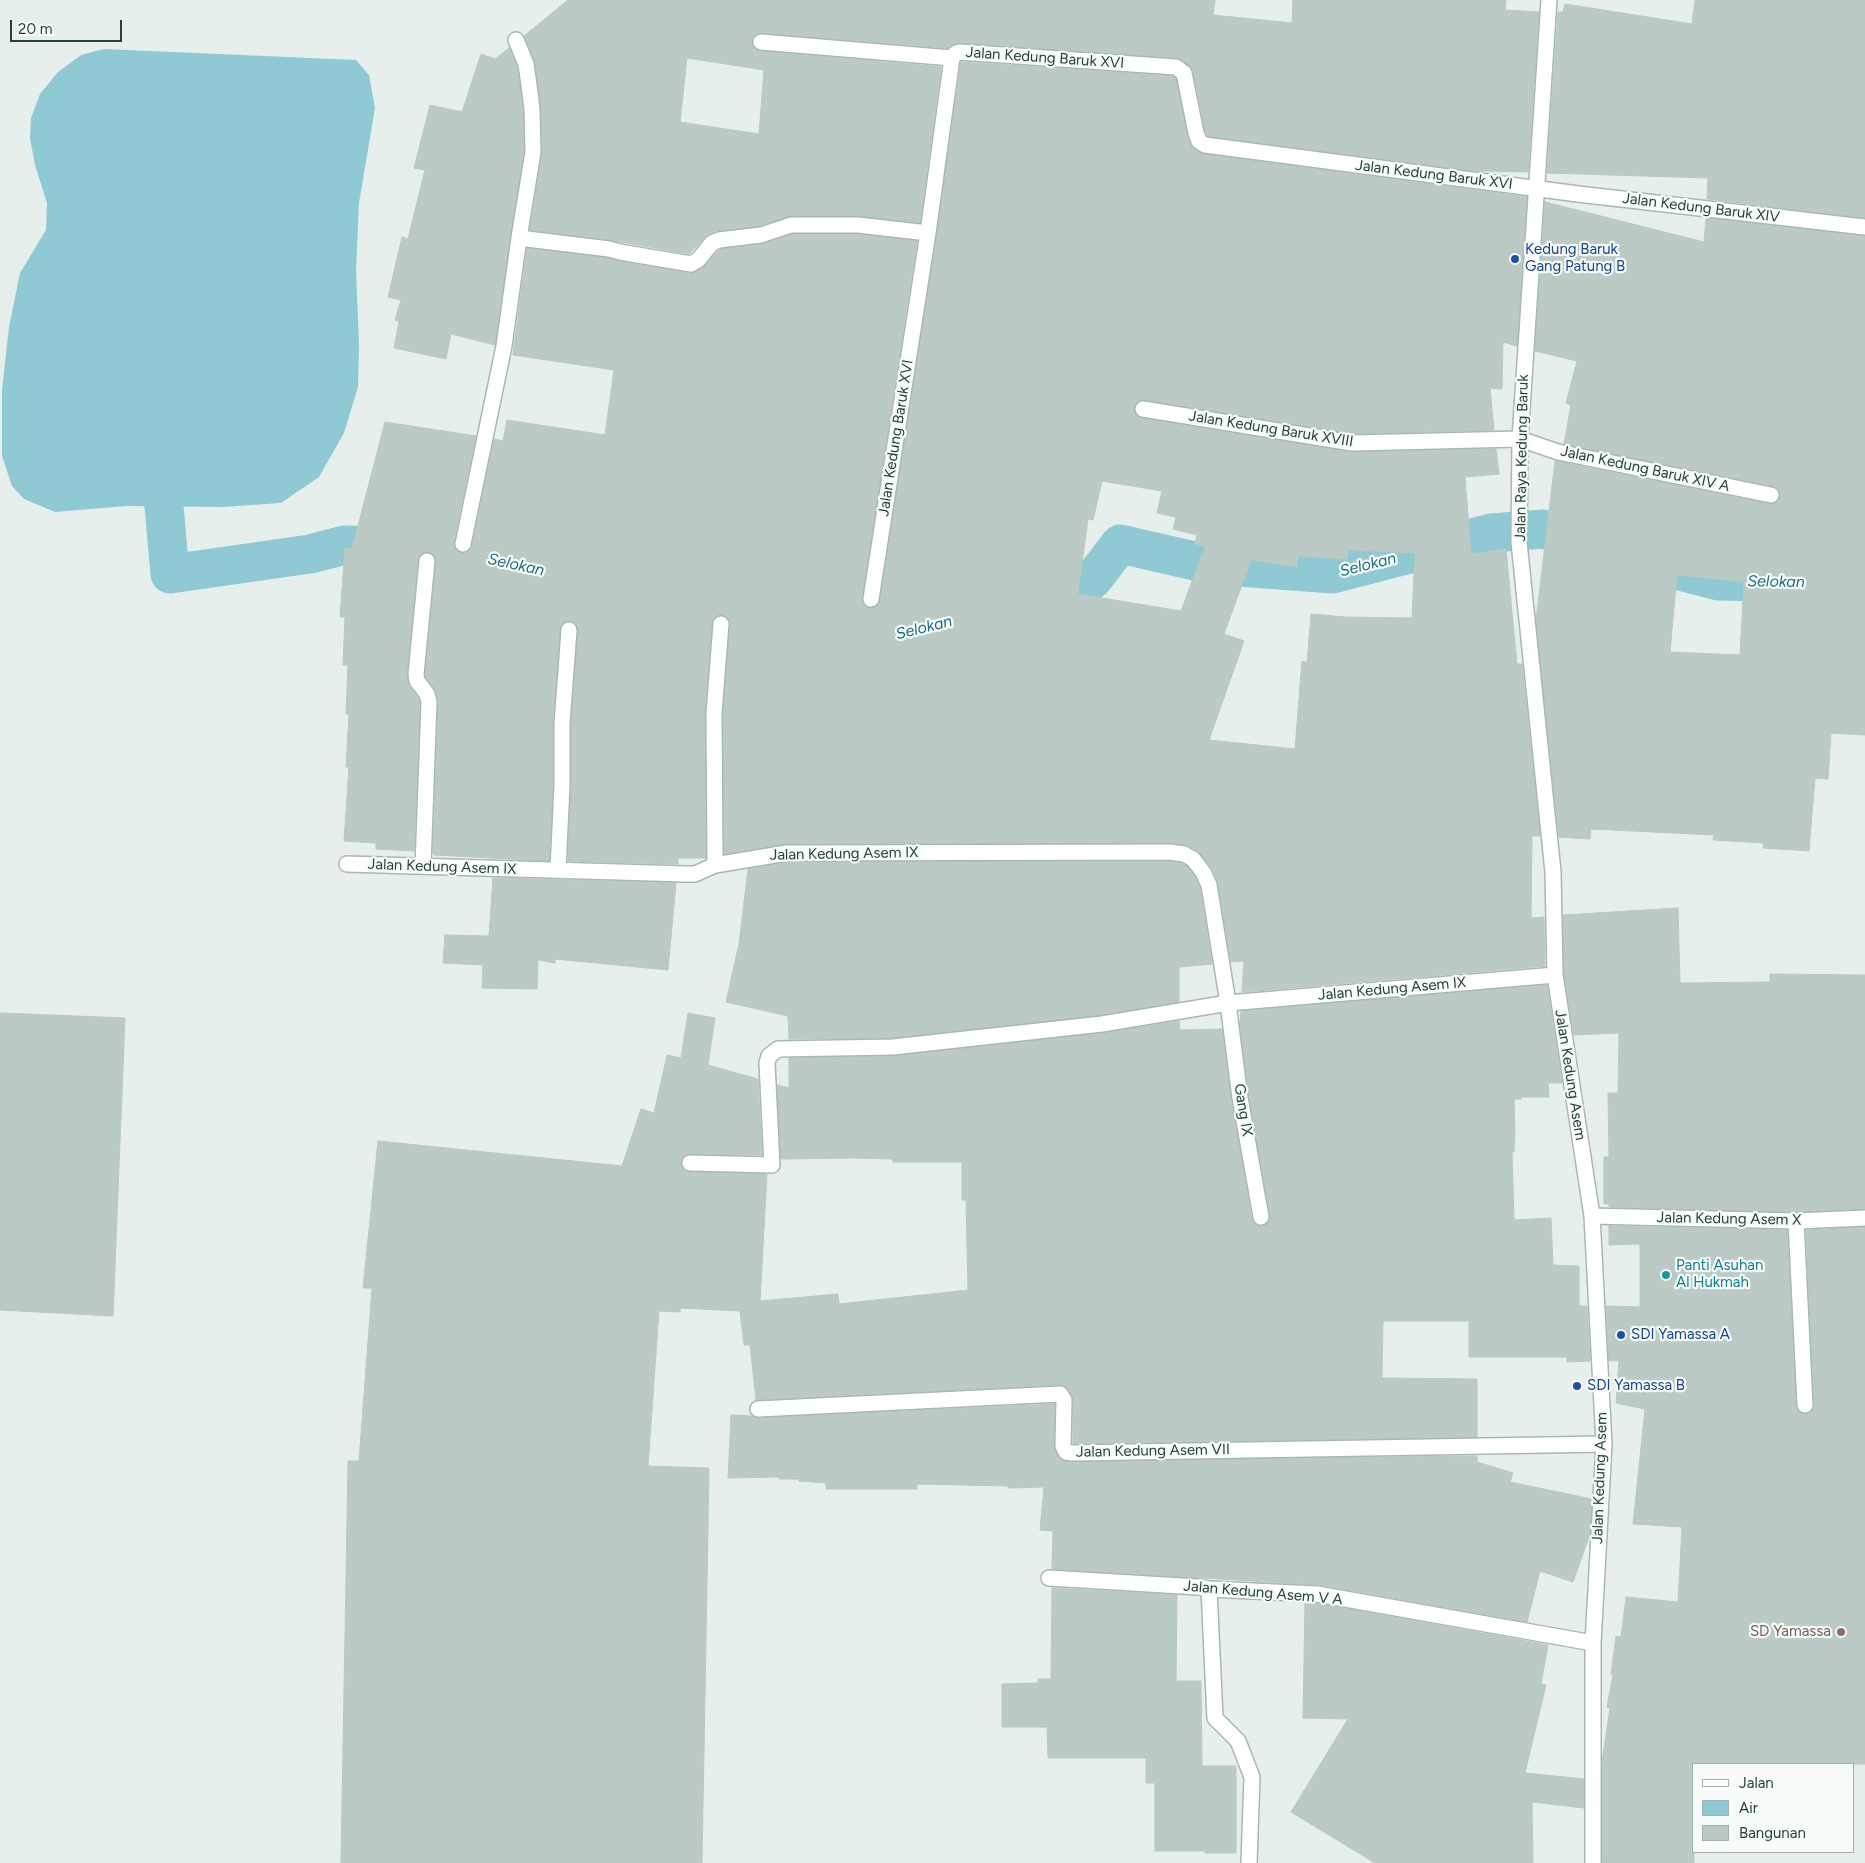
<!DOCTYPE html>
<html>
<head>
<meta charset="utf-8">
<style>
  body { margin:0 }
  #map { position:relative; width:1865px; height:1863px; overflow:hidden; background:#e6efeb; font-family:Figtree,sans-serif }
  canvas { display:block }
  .legend { position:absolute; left:1692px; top:1763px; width:162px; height:90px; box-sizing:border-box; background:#f7fbf9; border:1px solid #a3b1ad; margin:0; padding:6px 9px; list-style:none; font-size:15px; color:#24423a }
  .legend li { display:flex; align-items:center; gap:10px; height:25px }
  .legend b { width:25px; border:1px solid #a3b1ad }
  .scale { position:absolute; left:10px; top:20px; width:112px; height:22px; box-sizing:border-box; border:2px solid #24423a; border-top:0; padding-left:6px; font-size:15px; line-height:18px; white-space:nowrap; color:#24423a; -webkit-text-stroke:4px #f7fbf9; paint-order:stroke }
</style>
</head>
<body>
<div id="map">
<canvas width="1865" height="1863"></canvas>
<ul class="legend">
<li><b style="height:6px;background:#fff"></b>Jalan</li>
<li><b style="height:14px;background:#8ec9d4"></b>Air</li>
<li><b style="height:14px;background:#bbcac4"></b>Bangunan</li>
</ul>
<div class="scale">20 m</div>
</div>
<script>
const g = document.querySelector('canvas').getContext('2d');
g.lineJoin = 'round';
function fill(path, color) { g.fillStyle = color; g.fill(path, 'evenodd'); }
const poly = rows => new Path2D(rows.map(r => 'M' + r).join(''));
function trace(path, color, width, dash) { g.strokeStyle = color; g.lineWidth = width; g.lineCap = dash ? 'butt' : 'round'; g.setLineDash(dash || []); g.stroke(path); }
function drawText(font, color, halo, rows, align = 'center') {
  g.font = font + ' Figtree,sans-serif'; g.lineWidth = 4.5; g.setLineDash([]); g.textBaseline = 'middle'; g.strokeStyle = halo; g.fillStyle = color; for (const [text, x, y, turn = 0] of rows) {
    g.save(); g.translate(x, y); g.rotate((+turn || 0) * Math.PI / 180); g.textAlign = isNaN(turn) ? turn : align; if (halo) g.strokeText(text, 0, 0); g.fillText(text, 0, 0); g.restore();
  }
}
fill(poly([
  [104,49,356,60,369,75,375,108,359,203,356,270,359,345,358,387,344,433,319,477,281,503,223,507,126,506,55,512,24,499,12,486,2,456,2,390,9,327,20,273,46,230,47,203,35,165,30,138,31,118,40,94,58,72,81,55]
]), '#8ec9d4');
trace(poly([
  [164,506,170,574,310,554,345,545,407,547],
  [1653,564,1719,581,1865,584],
  [1028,600,1069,598,1094,578,1120,544,1212,565,1333,574,1491,533,1543,529,1597,546]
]), '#8ec9d4', 39);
const building = poly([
  [568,0,1215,0,1213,15,1292,23,1293,0,1506,0,1505,10,1539,12,1528,172,1482,171,1482,172,1208,136,1205,130,1193,71,1190,66,1177,58,960,43,953,44,948,48,761,33,754,36,752,42,755,49,760,51,941,67,920,223,858,216,791,216,759,226,715,231,705,237,689,254,610,240,530,230,542,153,541,109,535,62,524,36,568,0],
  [687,58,764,70,759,134,680,122,687,58],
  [1695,0,1865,0,1865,218,1707,199,1708,178,1547,173,1558,12,1563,12,1565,4,1692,24,1695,0],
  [509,48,517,66,520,86,523,110,524,151,495,345,451,334,446,359,394,348,399,321,395,320,401,300,388,297,402,237,408,239,425,170,414,168,430,105,462,112,481,54,495,59,509,48],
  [961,62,1173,76,1176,78,1190,144,1194,149,1203,154,1527,197,1517,346,1503,342,1502,389,1490,388,1494,430,1353,434,1144,400,1136,403,1134,408,1137,416,1142,418,1351,452,1496,449,1499,474,1465,477,1471,554,1506,549,1517,664,1522,664,1540,836,1532,836,1531,918,1544,917,1545,966,1242,992,1244,961,1231,962,1218,883,1212,868,1198,851,1186,845,1171,843,787,844,724,854,723,713,730,625,729,620,722,615,717,616,712,623,705,712,706,858,678,858,678,864,568,861,571,786,571,724,578,631,575,623,569,621,562,624,560,629,553,723,553,786,549,861,434,855,434,853,433,853,438,702,436,691,426,677,425,674,436,562,435,557,428,552,423,553,418,560,407,673,409,686,418,698,420,703,414,851,376,849,376,843,344,841,349,767,346,767,349,714,346,714,348,665,343,665,345,617,340,617,345,548,352,549,385,422,476,436,454,542,456,551,462,553,466,553,472,546,494,439,503,441,507,420,605,435,614,370,513,355,527,248,607,258,689,273,703,268,718,251,721,249,762,244,793,234,857,234,917,241,862,598,862,603,866,607,870,608,878,605,880,600,937,234,961,62],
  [1102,481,1162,491,1157,513,1176,517,1173,529,1197,535,1195,544,1205,546,1181,611,1078,594,1088,519,1093,520,1102,481],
  [1348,550,1415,553,1412,618,1346,617,1311,614,1307,663,1302,661,1295,749,1209,740,1244,641,1224,634,1251,560,1297,567,1298,556,1347,559,1348,550],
  [1545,202,1704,242,1706,218,1865,236,1865,735,1831,733,1828,779,1815,778,1809,851,1763,848,1764,843,1713,840,1714,835,1591,829,1590,839,1559,837,1536,620,1555,461,1769,504,1778,502,1780,496,1778,488,1773,486,1564,444,1571,405,1566,403,1577,361,1535,351,1545,202],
  [1677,575,1744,582,1740,655,1670,652,1677,575],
  [1169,861,1181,863,1187,866,1195,877,1200,888,1212,964,1179,967,1179,1002,1101,1015,892,1038,789,1039,788,1016,726,1002,739,944,748,869,788,862,1169,861],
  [493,878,676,883,668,970,555,959,555,963,538,960,537,989,482,988,483,965,443,963,445,935,489,936,493,878],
  [1678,908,1680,983,1770,982,1770,974,1865,975,1865,1209,1796,1212,1609,1207,1609,1204,1604,1204,1604,1157,1609,1157,1608,1093,1618,1093,1619,1033,1574,1035,1564,974,1563,915,1678,908],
  [1547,985,1562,1083,1548,1083,1549,1097,1521,1097,1521,1099,1514,1099,1515,1134,1514,1152,1512,1152,1514,1220,1551,1218,1553,1265,1579,1266,1579,1306,1587,1306,1590,1361,1567,1362,1567,1357,1469,1357,1469,1321,1383,1321,1382,1378,1477,1379,1477,1437,1073,1444,1073,1400,1067,1388,1060,1385,756,1400,750,1345,744,1345,740,1311,680,1308,680,1312,659,1311,648,1466,709,1468,702,1863,341,1863,348,1461,359,1461,372,1288,363,1288,378,1141,622,1166,641,1109,654,1113,667,1055,681,1058,688,1013,715,1018,708,1065,758,1079,762,1155,690,1154,682,1158,681,1163,685,1171,690,1172,767,1174,760,1301,838,1294,839,1304,968,1290,966,1200,962,1200,962,1162,893,1162,893,1159,854,1158,781,1159,777,1085,789,1088,789,1058,894,1056,1103,1033,1179,1021,1180,1030,1222,1029,1231,1100,1252,1219,1254,1223,1262,1226,1267,1224,1270,1215,1249,1097,1240,1023,1241,1011,1547,985],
  [0,1013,125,1018,113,1316,0,1310,0,1013],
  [1609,1226,1787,1230,1796,1405,1797,1410,1805,1414,1810,1413,1814,1405,1806,1230,1865,1227,1865,1764,1694,1764,1694,1863,1602,1863,1602,1762,1610,1708,1607,1707,1613,1675,1611,1674,1616,1636,1621,1637,1626,1597,1678,1602,1682,1527,1633,1524,1645,1409,1616,1403,1619,1360,1609,1361,1606,1306,1640,1307,1640,1244,1609,1245,1609,1226],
  [1055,1404,1054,1446,1058,1457,1064,1461,1477,1456,1477,1462,1513,1473,1510,1482,1592,1499,1590,1534,1573,1582,1540,1571,1527,1622,1319,1585,1052,1569,1053,1531,1040,1530,1044,1487,1008,1488,1008,1486,917,1484,917,1489,826,1489,826,1483,799,1481,799,1479,779,1479,779,1477,728,1478,731,1415,752,1416,758,1418,1055,1404],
  [1052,1588,1177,1595,1176,1681,1201,1681,1202,1766,1236,1766,1236,1853,1205,1853,1205,1851,1155,1851,1155,1783,1146,1783,1146,1758,1048,1758,1047,1727,1002,1727,1002,1684,1038,1683,1038,1679,1051,1679,1052,1588],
  [1305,1603,1316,1603,1548,1645,1541,1684,1546,1685,1525,1773,1584,1779,1584,1808,1532,1802,1533,1863,1375,1863,1291,1812,1348,1719,1303,1718,1305,1603]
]);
fill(building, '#bbcac4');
trace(building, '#b8c9c2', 1);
const minor = poly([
  [1549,0,1520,439,1519,542,1553,872,1555,975,1592,1216,1604,1444,1593,1643,1593,1863],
  [516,40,526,64,529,85,532,109,533,152,519,238],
  [761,42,952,58],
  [1143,409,1352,443,1520,439,1558,452,1771,495],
  [463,544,504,346,519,238,609,249,620,252,691,264,698,260,712,243,719,240,761,235,791,225,858,225,928,233],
  [871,599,928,233,952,58,956,53,959,52,1176,67,1184,73,1196,133,1199,141,1205,145,1578,194,1865,227],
  [347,864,686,874,695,874,715,865,787,853,1170,852,1184,854,1193,859,1203,872,1209,885,1228,1003,1240,1098,1261,1217],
  [715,865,714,713,721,624],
  [423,866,429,702,427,694,417,681,416,674,427,561],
  [558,870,562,786,562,724,569,630],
  [690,1163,772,1165,767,1063,769,1056,778,1049,893,1047,1102,1024,1228,1003,1555,975],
  [1592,1216,1796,1221,1865,1218],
  [1796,1221,1805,1405],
  [758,1409,1060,1394,1064,1400,1063,1446,1066,1452,1072,1453,1604,1444],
  [1049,1578,1198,1587,1209,1589,1317,1594,1593,1643],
  [1209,1589,1215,1718,1238,1741,1252,1777,1249,1863]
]);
trace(minor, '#a8b8b2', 18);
trace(minor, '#fff', 15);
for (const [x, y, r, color] of [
  [1515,259,5,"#1a4fb4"],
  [1666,1275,5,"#0f9aa8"],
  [1621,1335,5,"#1a4fb4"],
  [1577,1386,5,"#1a4fb4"],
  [1841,1632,5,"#8d6e63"]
]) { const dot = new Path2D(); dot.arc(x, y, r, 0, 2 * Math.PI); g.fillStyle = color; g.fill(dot); trace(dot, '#f7fbf9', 2); }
drawText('15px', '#24423a', '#f7fbf9', [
  ["Jalan Kedung Baruk XVI",1045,58,4],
  ["Jalan Kedung Baruk XVI",1434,175,7],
  ["Jalan Kedung Baruk XIV",1701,208,7],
  ["Jalan Kedung Baruk XVIII",1271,429,9],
  ["Jalan Kedung Baruk XVI",896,438,-81],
  ["Jalan Raya Kedung Baruk",1522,458,-89],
  ["Jalan Kedung Baruk XIV A",1645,469,12],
  ["Jalan Kedung Asem IX",844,854,-1],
  ["Jalan Kedung Asem IX",442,867,2],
  ["Jalan Kedung Asem IX",1392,989,-5],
  ["Jalan Kedung Asem",1570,1075,81],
  ["Gang IX",1243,1110,81],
  ["Jalan Kedung Asem X",1729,1219,1],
  ["Jalan Kedung Asem VII",1153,1451,-1],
  ["Jalan Kedung Asem",1600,1478,-88],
  ["Jalan Kedung Asem V A",1263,1593,5]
]);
drawText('15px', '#164399', '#f7fbf9', [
  ["Kedung Baruk",1525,250],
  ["Gang Patung B",1525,267],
  ["SDI Yamassa A",1631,1335],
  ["SDI Yamassa B",1587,1386]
], 'left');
drawText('15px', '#0d838f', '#f7fbf9', [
  ["Panti Asuhan",1676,1266],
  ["Al Hukmah",1676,1283]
], 'left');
drawText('15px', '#785e54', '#f7fbf9', [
  ["SD Yamassa",1831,1632]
], 'right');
drawText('italic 16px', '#1c6f80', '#f7fbf9', [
  ["Selokan",516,565,12],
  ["Selokan",1368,565,-14],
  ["Selokan",1776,582,1],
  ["Selokan",924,628,-14]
]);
</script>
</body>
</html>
